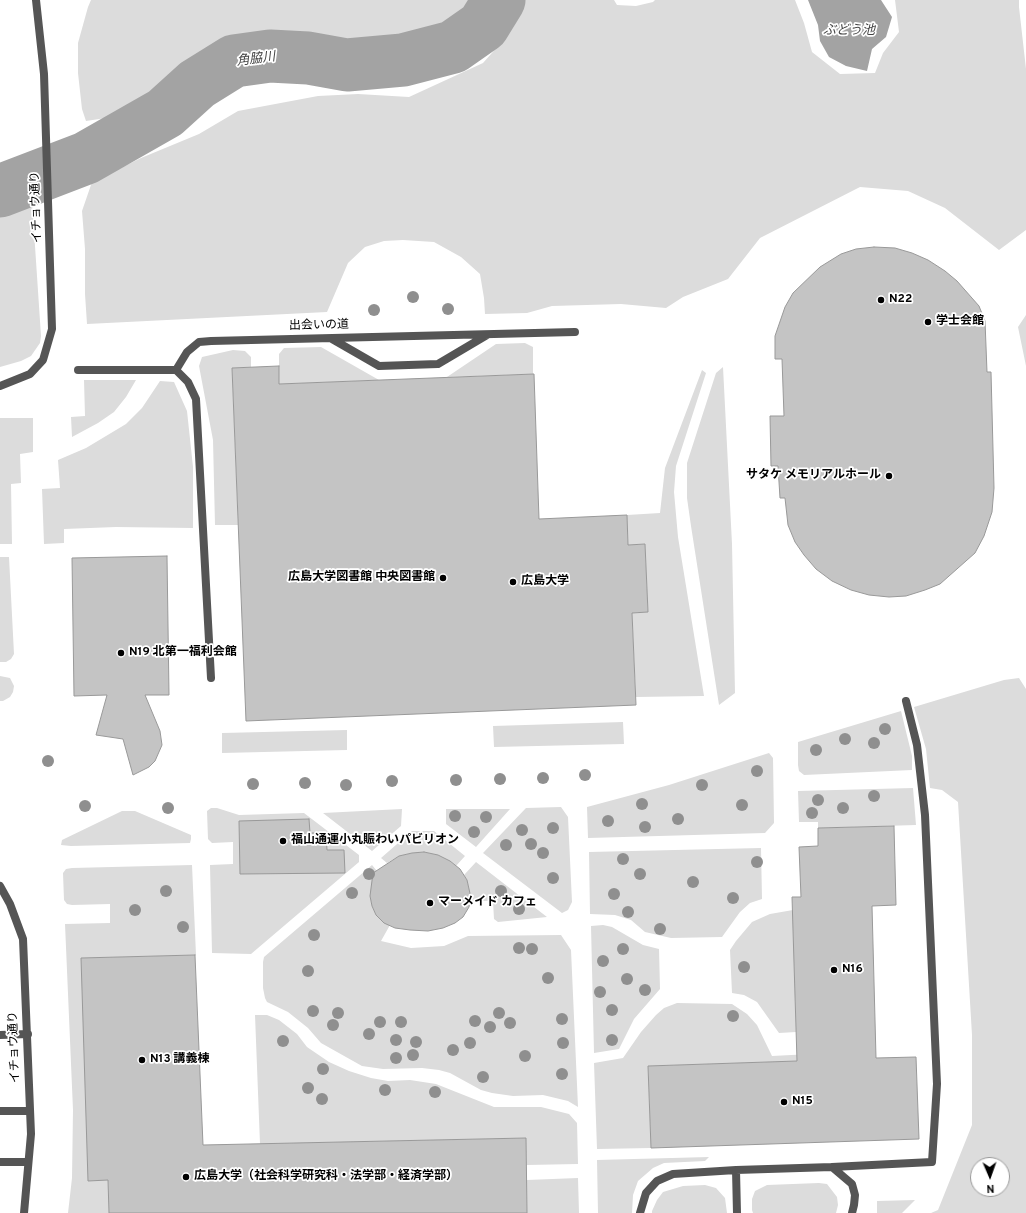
<!DOCTYPE html>
<html>
<head>
<meta charset="utf-8">
<style>
  body { margin:0 }
  #map { position:relative; width:1026px; height:1213px; overflow:hidden; background:#fff; font-family:Overpass,sans-serif }
  canvas { display:block }
  .north { position:absolute; left:970px; top:1157px; width:40px; height:40px; box-sizing:border-box; background:#fff; border:1px solid #999; border-radius:50%; rotate:178deg; font-size:11px; font-weight:700; line-height:16px; text-align:center; color:#000 }
  .north::after { content:''; display:block; margin:auto; width:14px; height:18px; background:#000; clip-path:polygon(50% 0,100% 100%,50% 72%,0 100%) }
</style>
</head>
<body>
<div id="map">
<canvas width="1026" height="1213"></canvas>
<div class="north">N</div>
</div>
<script>
const g = document.querySelector('canvas').getContext('2d');
g.lineJoin = 'round';
function fill(path, color) { g.fillStyle = color; g.fill(path, 'evenodd'); }
const poly = rows => new Path2D(rows.map(r => 'M' + r).join(''));
function trace(path, color, width, dash) { g.strokeStyle = color; g.lineWidth = width; g.lineCap = dash ? 'butt' : 'round'; g.setLineDash(dash || []); g.stroke(path); }
function drawText(font, color, halo, rows, align = 'center') {
  g.font = font + ' Overpass,"Noto Sans JP",sans-serif'; g.lineWidth = 3.5; g.setLineDash([]); g.textBaseline = 'middle'; g.strokeStyle = halo; g.fillStyle = color; for (const [text, x, y, turn = 0] of rows) {
    g.save(); g.translate(x, y); g.rotate((+turn || 0) * Math.PI / 180); g.textAlign = isNaN(turn) ? turn : align; if (halo) g.strokeText(text, 0, 0); g.fillText(text, 0, 0); g.restore();
  }
}
fill(poly([
  [91,0,484,0,468,25,436,39,412,44,362,51,284,39,244,44,228,47,182,73,163,96,141,108,119,116,86,121,82,109,78,73,78,43,88,7],
  [525,0,614,0,617,5,636,6,653,2,655,0,795,0,804,23,812,52,840,74,875,73,883,53,899,32,895,0,1019,0,1019,7,1026,69,1026,230,999,250,945,208,908,191,860,187,760,238,728,279,683,297,666,308,621,304,552,306,527,313,485,314,484,298,480,274,461,257,434,242,403,240,384,241,365,247,348,263,327,312,87,324,85,294,85,249,82,211,92,182,141,158,199,134,238,111,318,96,358,94,409,97,483,63,499,45,500,14],
  [32,201,41,336,40,343,31,356,21,361,0,367,0,215,10,209],
  [1026,315,1026,366,1018,327],
  [525,343,533,347,533,374,447,377,496,344],
  [321,347,379,380,279,384,279,354,284,348],
  [233,350,245,351,251,357,251,367,232,368,238,525,215,525,213,440,199,366,202,357],
  [723,367,732,544,735,693,719,705,691,526,687,498,687,463,716,373],
  [702,370,706,373,676,466,674,492,678,537,704,696,636,697,632,613,648,612,645,544,628,545,627,515,660,513,665,468],
  [84,380,136,380,126,397,114,412,98,423,72,437,71,417,85,416],
  [160,381,174,382,187,411,193,467,193,528,116,527,64,529,64,543,44,544,42,489,60,488,58,460,86,448,126,424,142,408],
  [0,418,33,418,33,452,20,454,21,483,11,484,12,544,0,544],
  [0,557,9,557,14,654,11,659,6,662,0,662],
  [0,676,10,678,14,686,13,692,10,697,3,701,0,701],
  [1019,678,1026,689,1026,1213,931,1213,938,1210,972,1125,972,1035,958,802,942,790,930,788,926,749,914,707,1004,680],
  [978,1165,1002,1165,1002,1189,978,1189],
  [901,711,912,756,912,770,804,775,799,771,798,765,798,742],
  [623,722,624,744,494,747,493,726],
  [347,730,347,750,222,753,222,733],
  [769,753,773,758,774,823,765,833,588,838,587,807,669,785],
  [913,788,916,825,818,828,818,822,799,822,798,791],
  [561,807,568,817,572,902,568,910,562,913,483,853,526,808],
  [211,808,217,808,239,815,304,813,359,855,359,862,251,954,212,953,210,865,233,864,233,842,212,843,208,839,207,811],
  [402,809,401,826,372,851,323,813],
  [446,809,510,809,476,847,446,824],
  [122,811,135,811,191,835,191,839,190,843,71,846,61,845,62,840],
  [412,831,434,831,465,856,456,866,450,861,438,855,424,852,412,853,399,856,387,863,381,858],
  [761,848,762,899,750,903,740,912,722,937,671,938,645,932,631,920,615,915,590,914,589,852],
  [476,862,547,917,498,922,494,919,493,901,470,901,471,898,467,880,464,875],
  [192,865,196,955,82,958,108,1180,109,1213,68,1213,72,1178,73,1110,65,924,110,923,110,904,72,905,67,904,64,900,63,873,66,869,72,868],
  [372,865,377,871,370,896,372,906,376,915,384,923,390,925,381,941,411,948,444,946,468,936,561,935,571,950,578,1107,568,1101,543,1095,513,1096,492,1093,481,1090,450,1073,439,1070,422,1068,383,1069,362,1066,321,1043,308,1028,288,1012,267,1002,265,998,263,988,263,962,264,957],
  [793,910,796,1032,779,1033,757,1002,744,995,732,993,730,950,736,941,752,922,770,914],
  [603,925,612,927,643,945,659,949,660,989,634,1019,619,1049,594,1053,591,926],
  [677,1003,732,1004,747,1014,757,1025,772,1056,830,1053,830,1060,648,1066,651,1148,597,1149,594,1063,623,1058,641,1032,656,1015,664,1008],
  [255,1015,267,1015,279,1020,297,1034,307,1047,329,1062,349,1071,371,1078,388,1081,410,1080,436,1084,494,1107,541,1107,569,1114,577,1123,578,1164,527,1165,525,1138,260,1144],
  [709,1157,705,1161,664,1163,653,1168,638,1181,633,1195,632,1213,598,1213,597,1160],
  [578,1178,579,1213,527,1213,527,1180],
  [819,1183,827,1184,837,1197,838,1205,836,1213,753,1213,752,1210,752,1199,755,1191,767,1185],
  [705,1185,716,1188,725,1198,727,1213,652,1213,652,1211,657,1200,663,1192,683,1186],
  [915,1200,902,1213,877,1213,877,1201]
]), '#dcdcdc');
fill(poly([
  [808,0,881,0,892,17,886,37,872,49,867,71,846,66,829,57,820,41,818,25]
]), '#a3a3a3');
trace(poly([
  [0,191,86,158,165,113,197,84,234,61,270,56,308,58,347,65,403,60,453,47,483,26,499,0]
]), '#a3a3a3', 53);
const building = poly([
  [874,247,895,248,912,253,928,260,945,271,957,281,979,306,985,321,987,372,991,372,994,488,992,512,984,536,975,553,940,584,925,590,906,596,889,597,869,595,851,590,832,581,816,569,804,555,795,542,788,525,785,498,780,498,778,466,771,466,770,416,784,416,782,359,775,359,775,336,785,307,793,293,820,267,841,254,856,249,874,247],
  [279,366,279,384,534,374,539,519,627,515,628,545,645,544,648,612,632,613,636,705,246,721,232,368,279,366],
  [167,556,169,695,145,695,160,731,162,745,155,761,149,767,133,775,123,739,96,735,107,695,74,696,72,558,167,556],
  [309,819,310,833,326,833,327,850,344,850,345,873,240,874,239,821,309,819],
  [894,826,896,905,872,906,876,1058,916,1057,919,1139,651,1148,648,1066,797,1061,792,897,801,897,799,847,818,846,818,828,894,826],
  [424,852,438,855,450,861,460,869,467,880,471,898,469,907,463,917,455,923,443,928,428,931,410,930,395,928,384,923,376,915,372,906,370,896,373,873,399,856,412,853,424,852],
  [195,955,203,1145,526,1138,527,1213,109,1213,108,1180,88,1181,81,958,195,955]
]);
fill(building, '#c4c4c4');
trace(building, '#999', 1);
trace(poly([
  [332,339,379,366,438,364,487,335],
  [78,370,176,370,187,352,199,342,211,341,575,332],
  [176,370,188,382,196,399,211,678],
  [0,386,30,374,43,360,52,329,44,74,36,0],
  [0,886,10,904,23,939,31,1134,24,1213],
  [0,1035,28,1034],
  [0,1111,29,1111],
  [0,1162,28,1162],
  [832,1167,932,1162,937,1084,925,815,917,745,906,701],
  [736,1170,737,1213],
  [640,1213,646,1193,657,1181,673,1174,736,1170,832,1167,852,1184,855,1195,854,1205,852,1213]
]), '#555', 8);
g.fillStyle = '#8f8f8f';
for (const [x, y] of [
  [413,297],
  [448,309],
  [374,310],
  [885,729],
  [845,739],
  [874,743],
  [816,750],
  [48,761],
  [757,771],
  [585,775],
  [543,778],
  [500,779],
  [456,780],
  [392,781],
  [305,783],
  [253,784],
  [346,785],
  [702,785],
  [874,796],
  [818,800],
  [642,804],
  [742,805],
  [85,806],
  [168,808],
  [843,808],
  [812,813],
  [455,816],
  [486,817],
  [678,819],
  [608,821],
  [645,827],
  [553,828],
  [522,830],
  [474,832],
  [531,844],
  [506,845],
  [543,853],
  [623,859],
  [757,862],
  [369,874],
  [640,874],
  [553,878],
  [693,882],
  [166,891],
  [501,891],
  [352,893],
  [614,894],
  [733,898],
  [519,909],
  [135,910],
  [628,912],
  [183,927],
  [660,929],
  [314,935],
  [519,948],
  [532,949],
  [623,949],
  [603,961],
  [744,967],
  [308,971],
  [548,978],
  [627,979],
  [645,990],
  [600,992],
  [612,1010],
  [313,1011],
  [338,1013],
  [499,1013],
  [733,1016],
  [562,1019],
  [475,1021],
  [380,1022],
  [401,1022],
  [510,1023],
  [333,1025],
  [490,1027],
  [369,1034],
  [396,1040],
  [612,1040],
  [283,1041],
  [416,1042],
  [470,1043],
  [563,1043],
  [453,1050],
  [413,1055],
  [525,1056],
  [396,1058],
  [323,1069],
  [562,1074],
  [483,1077],
  [308,1088],
  [385,1090],
  [435,1092],
  [322,1099]
]) { g.beginPath(); g.arc(x, y, 6, 0, 2 * Math.PI); g.fill(); }
for (const [x, y, r, color] of [
  [881,300,4,"#000"],
  [928,322,4,"#000"],
  [889,476,4,"#000"],
  [443,578,4,"#000"],
  [513,582,4,"#000"],
  [121,653,4,"#000"],
  [283,841,4,"#000"],
  [430,903,4,"#000"],
  [834,970,4,"#000"],
  [142,1060,4,"#000"],
  [784,1102,4,"#000"],
  [186,1177,4,"#000"]
]) { const dot = new Path2D(); dot.arc(x, y, r, 0, 2 * Math.PI); g.fillStyle = color; g.fill(dot); trace(dot, '#fff', 1.5); }
drawText('12px', '#000', '#fff', [
  ["イチョウ通り",37,207,-92],
  ["出会いの道",319,326,-1],
  ["イチョウ通り",15,1047,-92]
]);
drawText('bold 12px', '#000', '#fff', [
  ["N22",889,300],
  ["学士会館",936,322],
  ["サタケ メモリアルホール",881,476,"right"],
  ["広島大学図書館 中央図書館",435,578,"right"],
  ["広島大学",521,582],
  ["N19 北第一福利会館",129,653],
  ["福山通運小丸賑わいパビリオン",291,841],
  ["マーメイド カフェ",438,903],
  ["N16",842,970],
  ["N13 講義棟",150,1060],
  ["N15",792,1102],
  ["広島大学（社会科学研究科・法学部・経済学部）",194,1177]
], 'left');
drawText('italic 13px', '#444', '#fff', [
  ["ぶどう池",849,31],
  ["角脇川",256,60,-7]
]);
</script>
</body>
</html>
